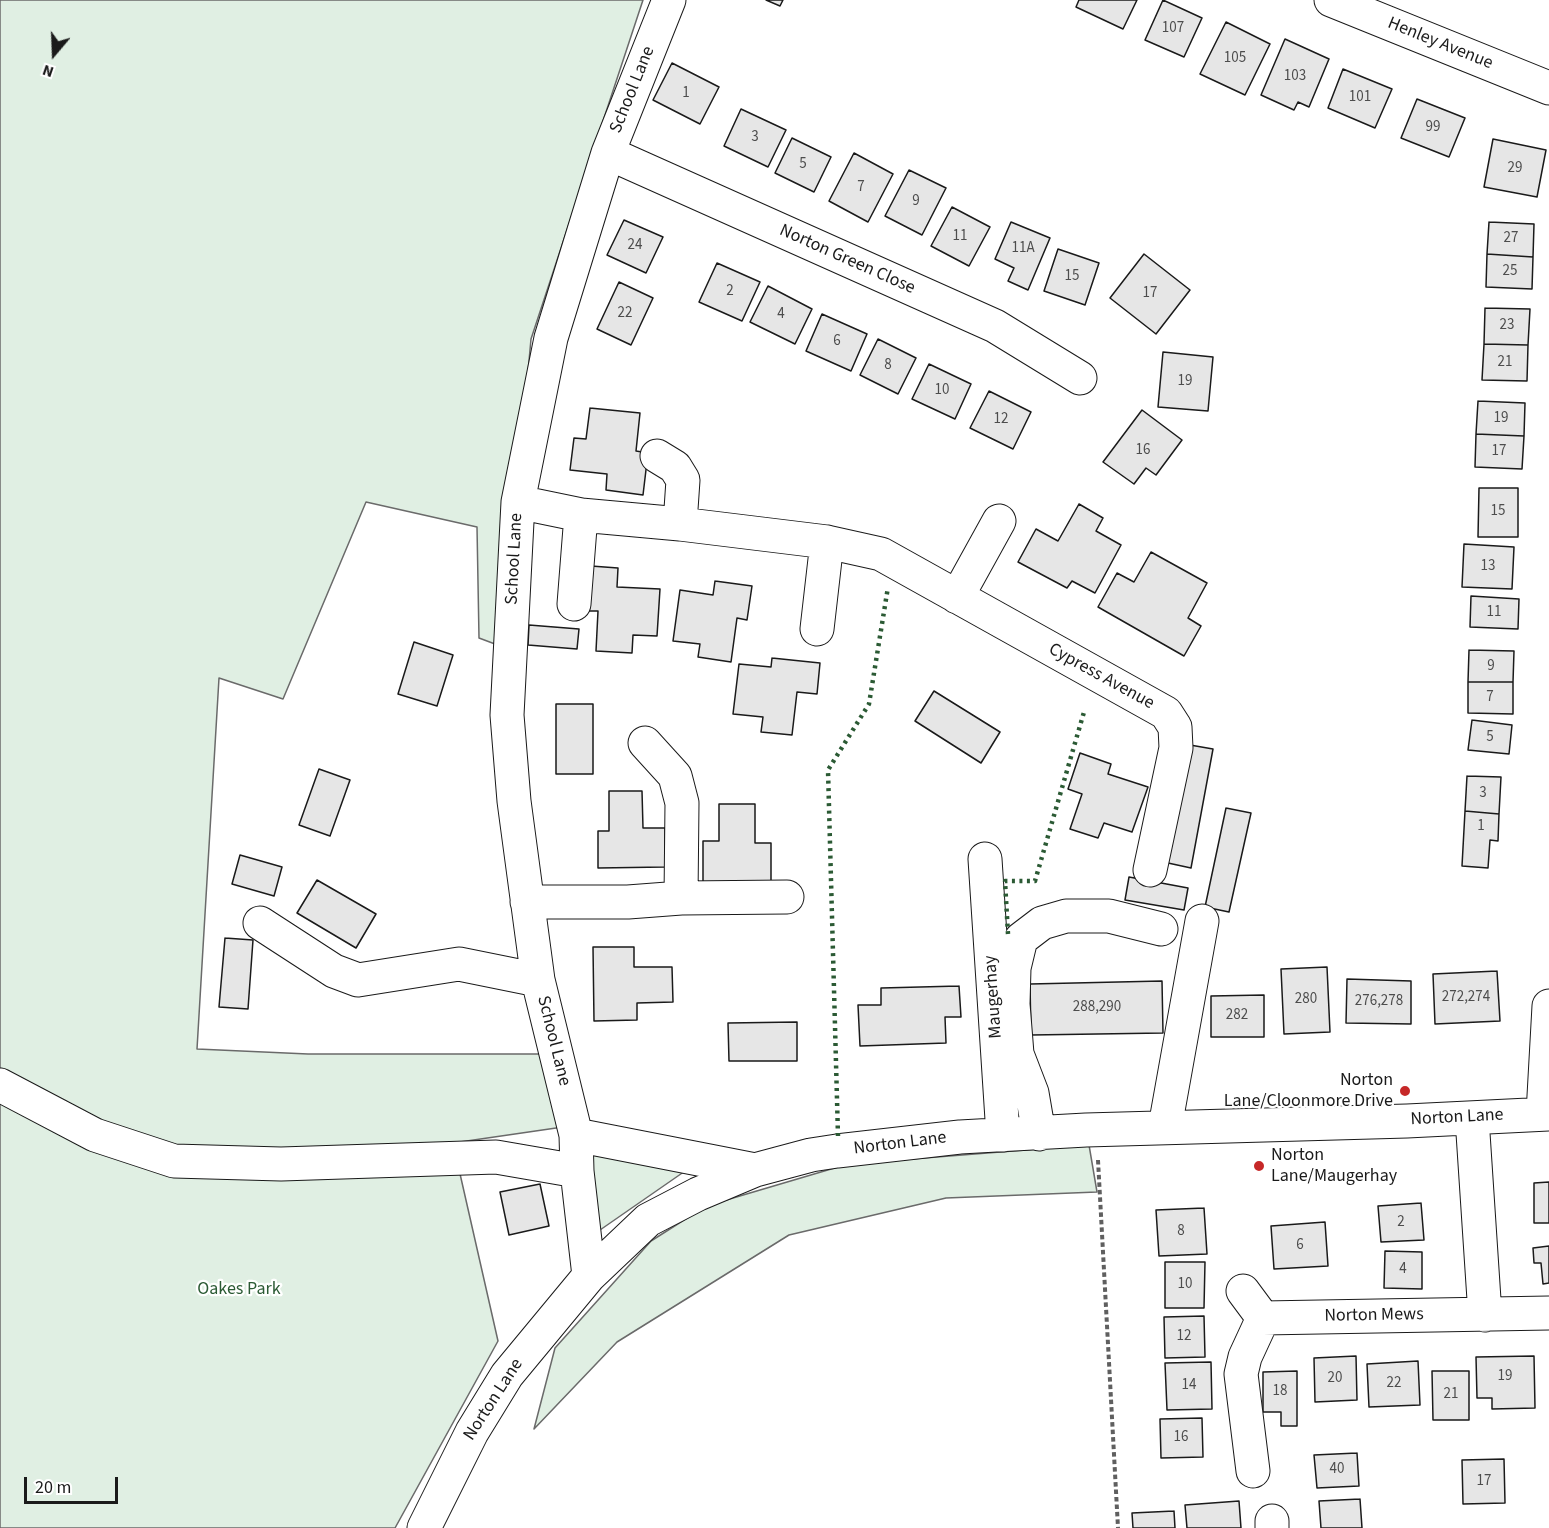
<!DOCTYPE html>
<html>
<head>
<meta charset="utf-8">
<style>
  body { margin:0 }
  #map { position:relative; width:1549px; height:1528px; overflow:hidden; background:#fff; font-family:"Source Sans 3",sans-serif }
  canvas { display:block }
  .north { position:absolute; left:24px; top:24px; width:60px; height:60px; -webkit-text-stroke:4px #fff; paint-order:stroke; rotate:199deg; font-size:16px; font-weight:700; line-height:24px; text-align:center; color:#1a1a1a }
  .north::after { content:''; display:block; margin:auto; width:21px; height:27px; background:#1a1a1a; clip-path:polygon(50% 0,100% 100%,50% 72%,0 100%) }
  .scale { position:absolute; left:24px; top:1477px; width:94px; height:27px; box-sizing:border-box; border:3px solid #1a1a1a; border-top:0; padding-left:8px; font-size:18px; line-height:21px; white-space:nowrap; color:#1a1a1a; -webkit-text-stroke:4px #fff; paint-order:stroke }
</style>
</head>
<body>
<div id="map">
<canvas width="1549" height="1528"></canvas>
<div class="north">N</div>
<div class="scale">20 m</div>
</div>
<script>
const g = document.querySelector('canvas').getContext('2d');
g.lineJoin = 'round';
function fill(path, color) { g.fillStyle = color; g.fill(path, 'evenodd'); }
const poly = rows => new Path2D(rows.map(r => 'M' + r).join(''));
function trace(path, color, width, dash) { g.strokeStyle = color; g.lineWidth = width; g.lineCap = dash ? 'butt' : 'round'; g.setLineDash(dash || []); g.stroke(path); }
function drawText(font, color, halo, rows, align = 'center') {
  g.font = font + ' "Source Sans 3",sans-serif'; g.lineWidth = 4.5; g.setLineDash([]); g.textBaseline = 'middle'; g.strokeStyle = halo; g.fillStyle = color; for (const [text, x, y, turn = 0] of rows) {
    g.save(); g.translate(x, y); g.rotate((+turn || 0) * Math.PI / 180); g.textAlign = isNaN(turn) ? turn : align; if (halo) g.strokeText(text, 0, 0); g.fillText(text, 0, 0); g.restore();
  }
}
const green = poly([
  [0,0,643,0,531,339,503,647,479,638,477,527,366,502,283,699,219,678,197,1049,308,1054,549,1054,563,1127,453,1143,498,1341,395,1528,0,1528,0,0],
  [1089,1145,1097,1192,946,1198,789,1235,617,1342,534,1429,555,1348,651,1241,706,1206,848,1164,1089,1145],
  [588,1151,688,1169,600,1230,588,1151]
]);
fill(green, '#e0efe3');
trace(green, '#6a6a6a', 1.5);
const building = poly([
  [766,0,783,0,780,6,766,0],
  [1079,0,1137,0,1123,29,1076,7,1079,0],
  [1163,0,1202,18,1184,57,1145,40,1163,0],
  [1226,22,1270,44,1245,95,1200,74,1226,22],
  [1285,39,1329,59,1309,107,1298,102,1294,110,1261,95,1285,39],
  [672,63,719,87,700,124,653,100,672,63],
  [1343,69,1392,89,1375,128,1328,108,1343,69],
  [1417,99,1465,118,1449,157,1401,138,1417,99],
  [741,109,786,130,768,167,724,146,741,109],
  [792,138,831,157,814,192,775,173,792,138],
  [1493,139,1546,150,1537,197,1484,187,1493,139],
  [854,153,893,174,868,222,829,201,854,153],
  [909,170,946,188,922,235,885,216,909,170],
  [952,207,990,227,969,266,931,246,952,207],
  [624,220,663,237,646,273,607,255,624,220],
  [1011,222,1050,238,1028,290,1008,281,1014,268,995,259,1011,222],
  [1489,222,1534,224,1533,257,1487,254,1489,222],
  [1058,249,1099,263,1085,305,1044,291,1058,249],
  [1144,254,1190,290,1156,334,1110,298,1144,254],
  [1487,254,1533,257,1532,289,1486,287,1487,254],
  [717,263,760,282,742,321,699,302,717,263],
  [619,282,653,298,631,345,597,329,619,282],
  [768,286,812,309,795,344,750,322,768,286],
  [1485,308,1530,309,1528,345,1484,344,1485,308],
  [822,314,867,334,851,371,806,351,822,314],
  [878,339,916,358,898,394,860,375,878,339],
  [1484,344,1528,345,1527,381,1482,380,1484,344],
  [1163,352,1213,357,1208,411,1158,407,1163,352],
  [929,364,971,384,955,419,912,399,929,364],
  [989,391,1031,412,1013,449,970,428,989,391],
  [1478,401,1525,403,1524,436,1476,434,1478,401],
  [590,408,640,413,636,451,648,453,643,495,606,490,607,474,570,470,574,438,586,439,590,408],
  [1142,410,1182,440,1156,475,1146,468,1134,484,1103,462,1142,410],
  [1476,434,1524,436,1522,469,1475,467,1476,434],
  [1479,488,1518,488,1518,537,1478,537,1479,488],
  [1079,504,1103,518,1096,531,1121,545,1095,593,1072,581,1067,588,1018,562,1036,529,1058,541,1079,504],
  [1464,544,1514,547,1512,589,1462,587,1464,544],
  [1151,552,1207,583,1188,618,1201,626,1184,656,1098,607,1117,573,1134,582,1151,552],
  [591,566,618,568,617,587,660,589,657,636,633,635,632,653,596,651,598,611,588,611,591,566],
  [715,581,752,586,747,620,737,618,731,662,698,657,700,644,673,641,680,590,713,595,715,581],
  [1471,596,1519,599,1518,629,1470,627,1471,596],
  [529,625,579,629,577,649,528,645,529,625],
  [414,642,453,655,437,706,398,694,414,642],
  [1469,650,1514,651,1513,682,1468,682,1469,650],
  [772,658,820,663,817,694,797,692,792,735,761,732,763,717,733,714,739,664,771,667,772,658],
  [1468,682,1513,682,1513,714,1468,713,1468,682],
  [934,691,1000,732,981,763,915,721,934,691],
  [556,704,593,704,593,774,556,774,556,704],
  [1472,720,1512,725,1509,754,1468,750,1472,720],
  [1190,745,1213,749,1191,868,1168,863,1190,745],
  [1080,753,1111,764,1108,774,1148,787,1132,832,1104,823,1098,838,1070,829,1082,794,1068,789,1080,753],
  [319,769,350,780,330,836,299,825,319,769],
  [1467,776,1501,777,1499,814,1465,811,1467,776],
  [609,791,642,791,643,828,665,828,665,867,598,868,598,831,609,831,609,791],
  [719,804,755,804,755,843,771,843,771,883,703,884,703,841,719,841,719,804],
  [1226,808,1251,813,1229,912,1205,907,1226,808],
  [1465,811,1499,814,1498,841,1490,840,1488,868,1462,866,1465,811],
  [240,855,282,867,274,896,232,884,240,855],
  [1129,877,1188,888,1184,910,1125,900,1129,877],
  [317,880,376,914,356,948,297,913,317,880],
  [225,938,253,940,248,1009,219,1007,225,938],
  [593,947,634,947,634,967,672,967,673,1002,637,1003,637,1020,594,1021,593,947],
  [1327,967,1330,1032,1284,1034,1281,969,1327,967],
  [1497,971,1500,1021,1435,1024,1433,974,1497,971],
  [1347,979,1411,981,1411,1024,1346,1023,1347,979],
  [1162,981,1163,1033,1031,1035,1030,984,1162,981],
  [959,986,961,1017,945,1017,946,1043,860,1046,858,1005,881,1005,881,988,959,986],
  [1264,995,1264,1037,1211,1037,1211,996,1264,995],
  [797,1022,797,1061,729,1061,728,1023,797,1022],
  [1549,1182,1549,1223,1534,1223,1534,1183,1549,1182],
  [540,1184,549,1226,509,1235,500,1192,540,1184],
  [1421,1203,1424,1240,1381,1242,1378,1206,1421,1203],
  [1204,1208,1207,1254,1159,1256,1156,1210,1204,1208],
  [1325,1222,1328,1266,1274,1269,1271,1226,1325,1222],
  [1549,1246,1549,1283,1543,1284,1541,1263,1534,1263,1533,1248,1549,1246],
  [1385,1251,1422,1252,1422,1289,1384,1288,1385,1251],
  [1165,1262,1205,1262,1204,1308,1165,1308,1165,1262],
  [1204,1316,1205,1357,1165,1358,1164,1317,1204,1316],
  [1356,1356,1357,1400,1315,1402,1314,1358,1356,1356],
  [1534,1356,1535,1408,1492,1409,1492,1398,1477,1398,1476,1357,1534,1356],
  [1418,1361,1420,1405,1369,1407,1367,1364,1418,1361],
  [1211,1362,1212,1409,1167,1410,1165,1363,1211,1362],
  [1297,1371,1297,1426,1281,1426,1281,1412,1263,1412,1263,1372,1297,1371],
  [1432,1371,1469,1371,1469,1420,1433,1420,1432,1371],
  [1202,1418,1203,1457,1161,1458,1160,1419,1202,1418],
  [1357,1453,1359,1486,1317,1488,1314,1455,1357,1453],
  [1504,1459,1505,1503,1463,1504,1462,1460,1504,1459],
  [1360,1499,1362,1528,1321,1528,1319,1501,1360,1499],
  [1239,1501,1241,1528,1187,1528,1185,1505,1239,1501],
  [1174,1511,1175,1528,1133,1528,1132,1513,1174,1511]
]);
fill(building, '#e6e6e6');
trace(building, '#1a1a1a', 1.5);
const minor = poly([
  [1331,0,1549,88],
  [608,153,995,326,1080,378],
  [657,456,675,467,683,480,680,524],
  [518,502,581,515,680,524,827,542,881,554,1166,713,1175,727,1176,748,1150,870],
  [957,597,999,521],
  [574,604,581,515],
  [817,629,827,542],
  [645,743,675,776,682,803,681,898],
  [985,859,1003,1135],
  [527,902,628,902,681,898,787,897],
  [260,923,334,971,358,980,459,964,538,980],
  [0,1085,95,1135,174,1161,281,1164,496,1157,577,1171],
  [1543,1114,1549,1006],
  [1472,1118,1485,1315],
  [1165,1127,1202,921],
  [1039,1134,1032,1093,1017,1054,1013,1004,1014,968,1021,939,1042,923,1066,916,1109,916,1161,929],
  [576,1135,755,1170],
  [589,1276,577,1171,576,1135,538,980,514,801,507,715,518,502,551,338,608,153,669,0],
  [1243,1291,1263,1318,1549,1313],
  [1253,1471,1241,1374,1245,1357,1263,1318],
  [424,1528,472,1432,507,1375,589,1276,648,1220,698,1194,755,1170,811,1155,837,1151,960,1137,1086,1130,1407,1121,1549,1114],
  [1272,1528,1272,1521]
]);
trace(minor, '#1a1a1a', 35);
trace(poly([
  [1098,1160,1118,1528]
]), '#5f5f5f', 4, [4.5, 3]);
trace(minor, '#fff', 33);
trace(poly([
  [1008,934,1005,881,1035,881,1084,712],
  [838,1136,828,770,869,704,888,587]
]), '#2b5a34', 4.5, [3, 4.5]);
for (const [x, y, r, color] of [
  [1405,1091,6,"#c62828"],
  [1259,1166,6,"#c62828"]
]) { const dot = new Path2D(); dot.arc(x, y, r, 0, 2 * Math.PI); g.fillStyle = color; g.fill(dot); trace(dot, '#fff', 2); }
drawText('15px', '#4d4d4d', null, [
  ["107",1173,29],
  ["105",1235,59],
  ["103",1295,77],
  ["1",686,94],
  ["101",1360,98],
  ["99",1433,128],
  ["3",755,138],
  ["5",803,165],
  ["29",1515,169],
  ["7",861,188],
  ["9",916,202],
  ["11",960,237],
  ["27",1511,239],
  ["24",635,246],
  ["11A",1023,249],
  ["25",1510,272],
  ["15",1072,277],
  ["2",730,292],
  ["17",1150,294],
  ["22",625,314],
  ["4",781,315],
  ["23",1507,326],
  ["6",837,342],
  ["21",1505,363],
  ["8",888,366],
  ["19",1185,382],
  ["10",942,391],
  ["19",1501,419],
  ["12",1001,420],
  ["16",1143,451],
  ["17",1499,452],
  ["15",1498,512],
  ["13",1488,567],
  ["11",1494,613],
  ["9",1491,667],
  ["7",1490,698],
  ["5",1490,738],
  ["3",1483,794],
  ["1",1481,827],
  ["272,274",1466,998],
  ["280",1306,1000],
  ["276,278",1379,1002],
  ["288,290",1097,1008],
  ["282",1237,1016],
  ["2",1401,1223],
  ["8",1181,1232],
  ["6",1300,1246],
  ["4",1403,1270],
  ["10",1185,1285],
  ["12",1184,1337],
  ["19",1505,1377],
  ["20",1335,1379],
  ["22",1394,1384],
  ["14",1189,1386],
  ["18",1280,1392],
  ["21",1451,1395],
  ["16",1181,1438],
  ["40",1337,1470],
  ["17",1484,1482]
]);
drawText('18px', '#1a1a1a', '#fff', [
  ["Henley Avenue",1440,44,22],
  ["School Lane",633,90,-68],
  ["Norton Green Close",847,260,24],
  ["School Lane",515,559,-87],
  ["Cypress Avenue",1101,677,29],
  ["Maugerhay",994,997,-94],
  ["School Lane",553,1041,76],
  ["Norton Lane",1457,1118,-3],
  ["Norton Lane",900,1144,-7],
  ["Norton Mews",1374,1316,-1],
  ["Norton Lane",494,1400,-57]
]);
drawText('18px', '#1a1a1a', '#fff', [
  ["Norton",1393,1081],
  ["Lane/Cloonmore Drive",1393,1102],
  ["Norton",1271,1156,"left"],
  ["Lane/Maugerhay",1271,1177,"left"]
], 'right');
drawText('18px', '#2b5a34', '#fff', [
  ["Oakes Park",239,1290]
]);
</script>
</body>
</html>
